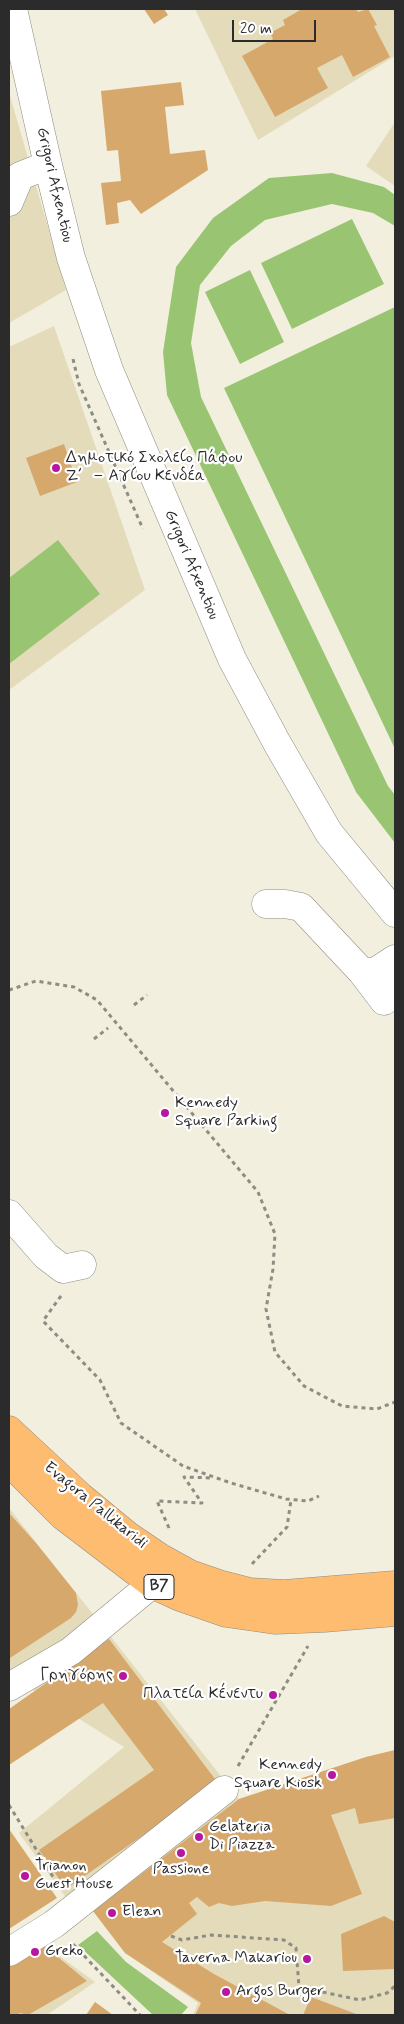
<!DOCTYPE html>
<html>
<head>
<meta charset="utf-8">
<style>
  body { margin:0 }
  #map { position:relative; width:404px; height:2024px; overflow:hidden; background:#f2efde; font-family:Mynerve,sans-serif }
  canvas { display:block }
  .frame { position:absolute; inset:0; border:10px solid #2b2b2b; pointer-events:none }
  .scale { position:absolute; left:232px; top:20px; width:84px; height:22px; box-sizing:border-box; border:2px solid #2b2b2b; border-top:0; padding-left:6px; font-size:15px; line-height:18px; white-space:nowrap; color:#2b2b2b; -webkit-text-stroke:4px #fff; paint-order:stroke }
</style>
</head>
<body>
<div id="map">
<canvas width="404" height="2024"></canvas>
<div class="frame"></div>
<div class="scale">20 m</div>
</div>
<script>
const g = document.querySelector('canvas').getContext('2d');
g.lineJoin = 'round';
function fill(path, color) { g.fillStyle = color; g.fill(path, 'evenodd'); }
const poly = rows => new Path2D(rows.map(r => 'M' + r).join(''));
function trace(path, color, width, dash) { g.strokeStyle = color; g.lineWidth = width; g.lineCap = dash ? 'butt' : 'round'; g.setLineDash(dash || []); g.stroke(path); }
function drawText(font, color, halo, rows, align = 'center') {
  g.font = font + ' Mynerve,sans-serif'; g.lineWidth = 4.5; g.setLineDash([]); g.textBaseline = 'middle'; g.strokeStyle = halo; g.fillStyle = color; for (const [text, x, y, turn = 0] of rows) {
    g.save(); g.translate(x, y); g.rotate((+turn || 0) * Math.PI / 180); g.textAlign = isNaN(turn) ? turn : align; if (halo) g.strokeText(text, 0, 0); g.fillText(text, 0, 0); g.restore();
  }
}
fill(poly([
  [195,9,395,9,395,56,258,140],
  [9,92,66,290,9,323],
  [395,122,395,186,366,166],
  [54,326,145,590,9,690,9,347],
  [9,1508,239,1799,366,1757,395,1750,395,2015,193,2015,198,2003,125,1953,93,1911,36,1939,95,1982,47,2015,9,2015,9,1937,67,1899,19,1833,124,1747,9,1675]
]), '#e4dbba');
fill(poly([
  [332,173,384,187,395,195,395,226,373,213,332,204,265,220,231,246,200,285,191,343,201,397,388,786,395,795,395,843,356,792,167,395,163,352,176,267,213,218,269,178],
  [352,219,384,284,292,329,261,263],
  [250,270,284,342,240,364,205,292],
  [395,307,395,749,224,388],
  [58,540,100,594,9,664,9,578],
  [97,1931,126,1962,188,2007,181,2015,153,2015,78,1945]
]), '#99c572');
fill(poly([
  [144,9,164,9,168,15,154,24],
  [302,9,356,9,358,12,368,9,377,25,374,26,390,57,353,77,342,55,317,68,328,88,275,117,242,56,273,39,270,33,285,25,283,20],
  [181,82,184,105,165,107,170,154,205,150,208,170,141,214,130,200,117,203,119,223,106,225,101,183,121,181,118,150,107,151,101,91],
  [64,444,77,482,40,496,26,458],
  [9,1513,36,1543,76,1593,78,1605,76,1612,71,1618,10,1658],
  [109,1639,218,1783,66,1889,39,1850,154,1770,103,1703,9,1765,9,1709],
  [395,1750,395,1818,359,1824,355,1808,331,1815,362,1894,331,1906,265,1901,232,1906,219,1903,209,1907,197,1897,189,1903,197,1914,162,1942,214,1974,290,2015,195,2015,201,2003,125,1953,93,1911,239,1799,366,1757],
  [9,1829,57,1898,9,1929],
  [384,1916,395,1922,395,1969,343,1971,341,1934],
  [36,1939,87,1981,28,2015,20,2013,17,2015,9,2015,9,1958],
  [311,1997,359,2015,303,2015],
  [95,2002,113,2015,86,2015]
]), '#d7a86c');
const minor = poly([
  [13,9,48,165,71,258,109,370,232,659,277,743,329,833,395,913],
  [9,202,20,176,48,165],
  [266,904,285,904,301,907,362,972,384,1001,395,989],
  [362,972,375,972,395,959],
  [9,1214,46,1256,63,1269,82,1265],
  [9,1687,71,1651,152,1584],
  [9,1952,54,1924,224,1790]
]);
const major = poly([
  [9,1430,81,1497,127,1535,161,1558,190,1574,219,1584,250,1592,284,1594,395,1585],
  [9,1462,63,1516,152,1584,180,1597,226,1613,275,1620,324,1618,395,1612]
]);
trace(minor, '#8e8d84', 29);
trace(major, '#8e8d84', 29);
trace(poly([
  [73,359,79,384,143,529],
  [134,1005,147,995],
  [94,1039,108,1028],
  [61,1296,43,1321,100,1380,121,1423,183,1466,231,1483,286,1499,308,1501,319,1496],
  [169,1528,157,1501,202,1503,184,1477,213,1478],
  [252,1564,287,1527,291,1500],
  [238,1766,308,1646],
  [9,1805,58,1885],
  [171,1936,182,1940,211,1935,284,1940,296,1948,299,1987,360,2000,387,1993,395,1986],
  [73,1944,140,2015]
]), '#8e8d84', 3, [4, 4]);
trace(minor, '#fff', 28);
trace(major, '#febc70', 28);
trace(poly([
  [9,990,36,981,74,987,97,1000,258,1192,275,1234,273,1269,266,1309,275,1352,304,1386,342,1406,377,1409,395,1402]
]), '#8e8d84', 3, [4, 4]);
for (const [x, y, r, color] of [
  [56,468,5,"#b5179e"],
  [165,1113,5,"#b5179e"],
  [123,1676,5,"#b5179e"],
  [273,1695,5,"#b5179e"],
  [332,1775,5,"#b5179e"],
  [199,1837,5,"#b5179e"],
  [181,1853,5,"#b5179e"],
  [25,1876,5,"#b5179e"],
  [112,1913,5,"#b5179e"],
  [35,1952,5,"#b5179e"],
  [307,1959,5,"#b5179e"],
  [226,1992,5,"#b5179e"]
]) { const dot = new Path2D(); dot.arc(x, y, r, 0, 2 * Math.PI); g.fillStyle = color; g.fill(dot); trace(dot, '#fff', 2); }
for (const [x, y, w] of [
  [159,1587,30]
]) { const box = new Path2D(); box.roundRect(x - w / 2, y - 12.5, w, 25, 4); g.fillStyle = '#fff'; g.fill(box); trace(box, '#2b2b2b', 1); }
drawText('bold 15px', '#2b2b2b', null, [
  ["B7",159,1587]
]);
drawText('16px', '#2b2b2b', '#fff', [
  ["Grigori Afxentiou",54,185,77],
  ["Grigori Afxentiou",191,565,67],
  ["Evagora Pallikaridi",95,1506,39]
]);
drawText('16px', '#2b2b2b', '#fff', [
  ["Δημοτικό Σχολείο Πάφου",66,459],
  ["Ζ΄ – Αγίου Κενδέα",66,477],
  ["Kennedy",175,1104],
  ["Square Parking",175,1122],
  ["Γρηγόρης",113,1676,"right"],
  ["Πλατεία Κένεντυ",263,1695,"right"],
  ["Kennedy",322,1766,"right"],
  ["Square Kiosk",322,1784,"right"],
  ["Gelateria",209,1828],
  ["Di Piazza",209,1846],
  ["Trianon",35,1867],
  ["Guest House",35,1885],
  ["Passione",181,1870,"center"],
  ["Elean",122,1913],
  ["Greko",45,1952],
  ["Taverna Makariou",297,1959,"right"],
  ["Argos Burger",236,1992]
], 'left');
</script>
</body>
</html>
